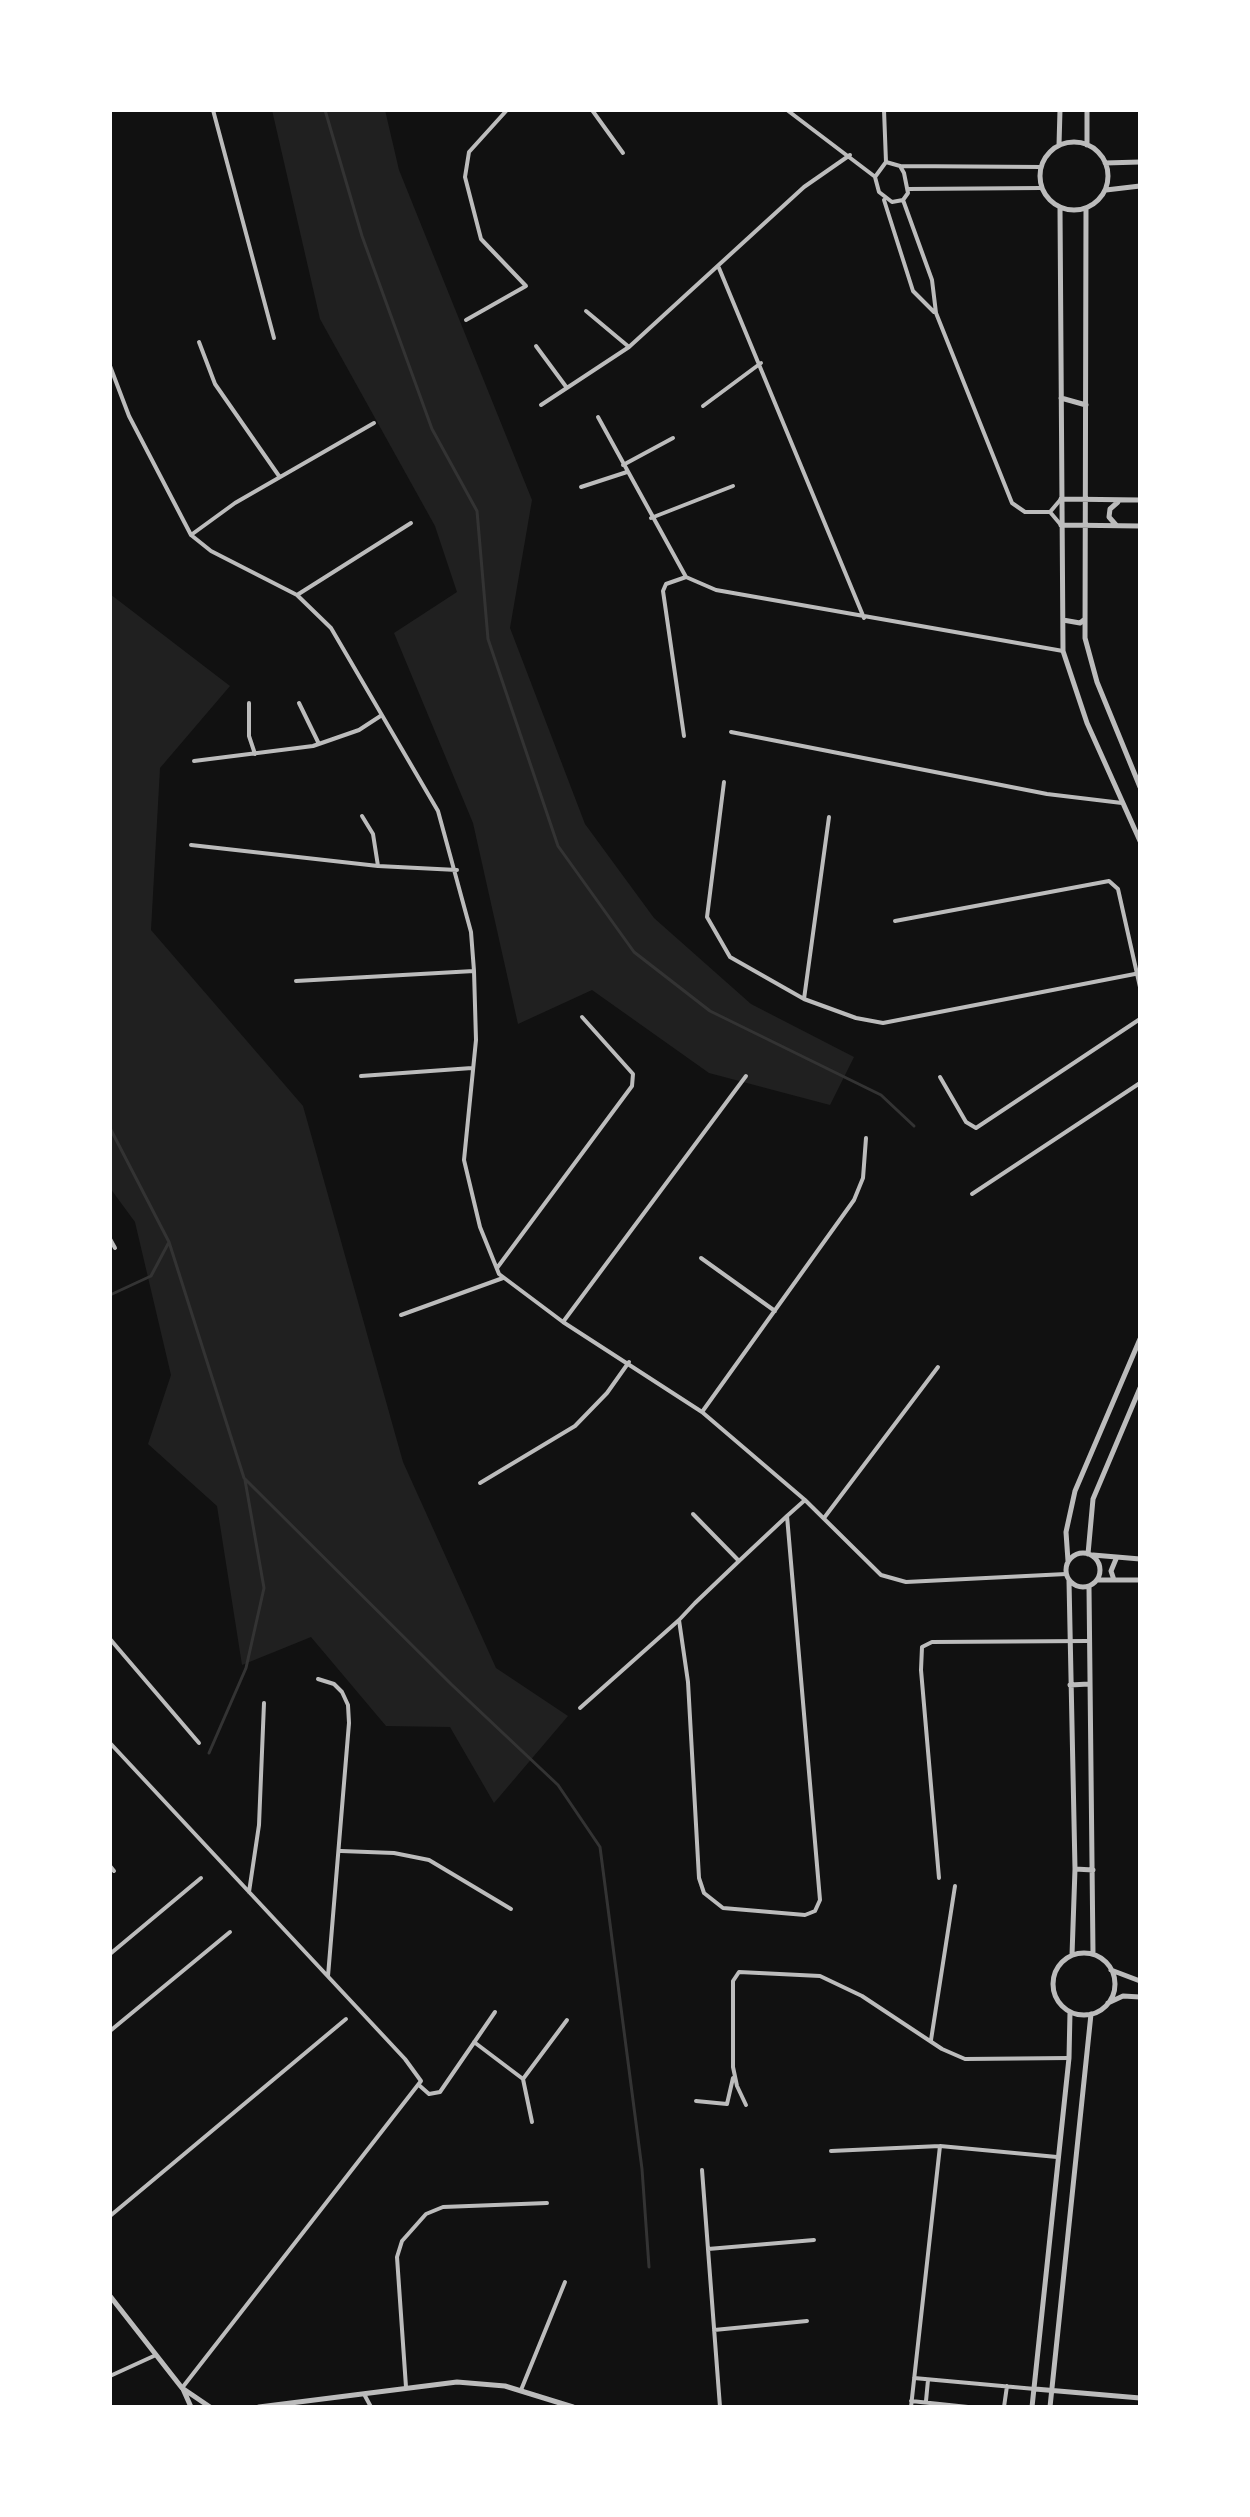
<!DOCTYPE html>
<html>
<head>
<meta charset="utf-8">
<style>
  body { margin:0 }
  #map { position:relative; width:1250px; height:2517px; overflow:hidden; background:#111; font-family:Barlow,sans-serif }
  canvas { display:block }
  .frame { position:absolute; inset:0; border:112px solid #fff; pointer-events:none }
</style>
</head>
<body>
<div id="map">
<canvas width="1250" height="2517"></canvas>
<div class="frame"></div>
</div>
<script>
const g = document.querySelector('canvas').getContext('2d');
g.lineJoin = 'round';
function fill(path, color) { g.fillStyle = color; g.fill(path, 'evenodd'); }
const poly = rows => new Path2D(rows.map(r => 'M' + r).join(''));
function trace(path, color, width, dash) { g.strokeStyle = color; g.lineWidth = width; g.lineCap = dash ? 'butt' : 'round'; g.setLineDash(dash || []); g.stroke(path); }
fill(poly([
  [272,110,385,110,399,170,532,500,510,628,585,824,654,918,751,1004,854,1057,830,1105,709,1073,592,990,518,1024,473,823,394,633,457,592,435,526,320,319],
  [110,594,230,686,160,768,151,930,303,1106,403,1462,496,1668,568,1716,494,1803,450,1727,386,1726,311,1637,242,1665,217,1506,148,1444,171,1375,135,1222,110,1188]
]), '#202020');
trace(poly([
  [325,110,362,236,432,429,477,511,488,639,558,846,634,952,710,1011,881,1095,914,1126],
  [110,1128,169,1242,244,1478,451,1684,558,1785,600,1847,642,2169,649,2267],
  [110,1295,151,1276,169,1242],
  [209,1753,246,1668,264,1588,245,1480]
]), '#333', 3);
trace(poly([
  [213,110,274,338],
  [592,110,623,153],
  [787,110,874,176],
  [884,110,886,162],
  [886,162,900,166,904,173,908,193,903,200,892,202,879,192,875,177,886,162],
  [900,166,1041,167],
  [908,189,1041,188],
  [884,200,913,291,934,312],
  [903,200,932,280,936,313,1012,503,1025,512,1050,512,1061,525],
  [719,268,864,618],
  [586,311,629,347,804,187,850,155],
  [466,320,526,286,481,239,465,177,469,152,507,110],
  [199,342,215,384,279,476],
  [536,346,567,388],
  [110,366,129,416,191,535,211,551,297,595,331,628,438,811,471,932,474,971,476,1040,464,1160,480,1227,499,1274,563,1322,702,1412,805,1500,881,1575,906,1582,1066,1574],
  [541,405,629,347],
  [703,406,761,363],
  [598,417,686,577],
  [623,465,673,438],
  [581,487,627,472],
  [1050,512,1061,499],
  [651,518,733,486],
  [191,535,235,503,374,423],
  [686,577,716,590,1063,651],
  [297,595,411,523],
  [249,703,249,736,255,754],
  [299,703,319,744],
  [731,732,1047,794,1122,803],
  [684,736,663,591,666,584,686,577],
  [194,761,313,746,359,730,382,715],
  [724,782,707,917,730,957,804,999,856,1018,883,1023,1140,973],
  [362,816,373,834,378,866],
  [191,845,378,866,457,870],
  [895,921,1109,881,1118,889,1140,987],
  [296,981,474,971],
  [804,999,829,817],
  [361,1076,472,1068],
  [940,1077,966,1122,976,1128,1140,1019],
  [972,1194,1140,1083],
  [110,1239,115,1248],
  [701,1258,775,1311],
  [497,1268,632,1086,633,1074,582,1017],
  [401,1315,503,1278],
  [563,1322,746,1076],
  [702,1412,854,1200,863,1178,866,1138],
  [480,1483,575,1426,607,1393,629,1362],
  [693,1514,739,1561],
  [787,1516,820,1900,815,1911,805,1915,723,1908,704,1893,699,1878,688,1682,679,1620,695,1603,739,1561,787,1516,805,1500],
  [824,1518,938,1367],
  [110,1639,199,1743],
  [318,1679,334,1684,342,1692,348,1705,349,1723,328,1976],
  [580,1708,679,1620],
  [110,1743,405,2059,421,2081,182,2388],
  [341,1851,394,1853,429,1860,511,1909],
  [110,1866,114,1871],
  [939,1878,921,1670,922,1647,932,1642,1087,1641],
  [249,1892,259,1825,264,1703],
  [110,1954,201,1878],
  [110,2031,230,1932],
  [931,2040,955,1886],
  [474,2042,523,2079,567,2020],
  [523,2079,532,2122],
  [420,2086,429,2094,440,2092,495,2012],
  [696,2101,727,2104,733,2078],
  [746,2105,737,2086,733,2067,733,1981,739,1972,820,1976,862,1996,942,2049,965,2059,1069,2058],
  [831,2151,940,2146],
  [702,2170,720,2407],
  [110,2216,346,2019],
  [708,2249,814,2240],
  [714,2330,807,2321],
  [110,2376,156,2355],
  [914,2378,1035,2389],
  [406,2387,397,2257,402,2241,426,2214,443,2207,547,2203],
  [521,2390,565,2282],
  [364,2394,371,2407],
  [911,2401,968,2407],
  [926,2401,928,2380],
  [911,2407,940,2146,1057,2157],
  [1004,2407,1007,2386]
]), '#bcbcbc', 4);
trace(poly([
  [1087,110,1087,145],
  '1040 176a34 34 0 1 1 68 0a34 34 0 1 1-68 0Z',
  [1059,145,1060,110],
  [1105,163,1140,162],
  [1106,190,1140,186],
  [1060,208,1063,651,1087,723,1140,841],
  [1086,209,1085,638,1097,682,1140,787],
  [1061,398,1086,405],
  [1061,499,1140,500],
  [1061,525,1140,526],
  [1116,525,1109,517,1110,509,1118,502],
  [1063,620,1080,623,1085,619],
  '1066 1570a17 17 0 1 1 34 0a17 17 0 1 1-34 0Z',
  [1088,1554,1093,1499,1140,1388],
  [1093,1555,1140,1559],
  [1068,1561,1066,1532,1075,1491,1140,1339],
  [1097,1580,1140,1580],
  [1114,1580,1111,1571,1116,1559],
  [1069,1581,1075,1869,1072,1955],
  [1089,1587,1093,1954],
  [1070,1685,1089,1684],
  [1075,1869,1093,1870],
  '1053 1984a31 31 0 1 1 62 0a31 31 0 1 1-62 0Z',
  [1111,1970,1140,1981],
  [1108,2003,1123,1996,1140,1997],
  [110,2296,182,2388,210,2407],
  [183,2389,191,2407],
  [1035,2389,1140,2398],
  [259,2407,457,2382,505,2386,573,2407],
  [1032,2407,1069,2058,1070,2012],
  [1050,2407,1091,2014]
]), '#bcbcbc', 5);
</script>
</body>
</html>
